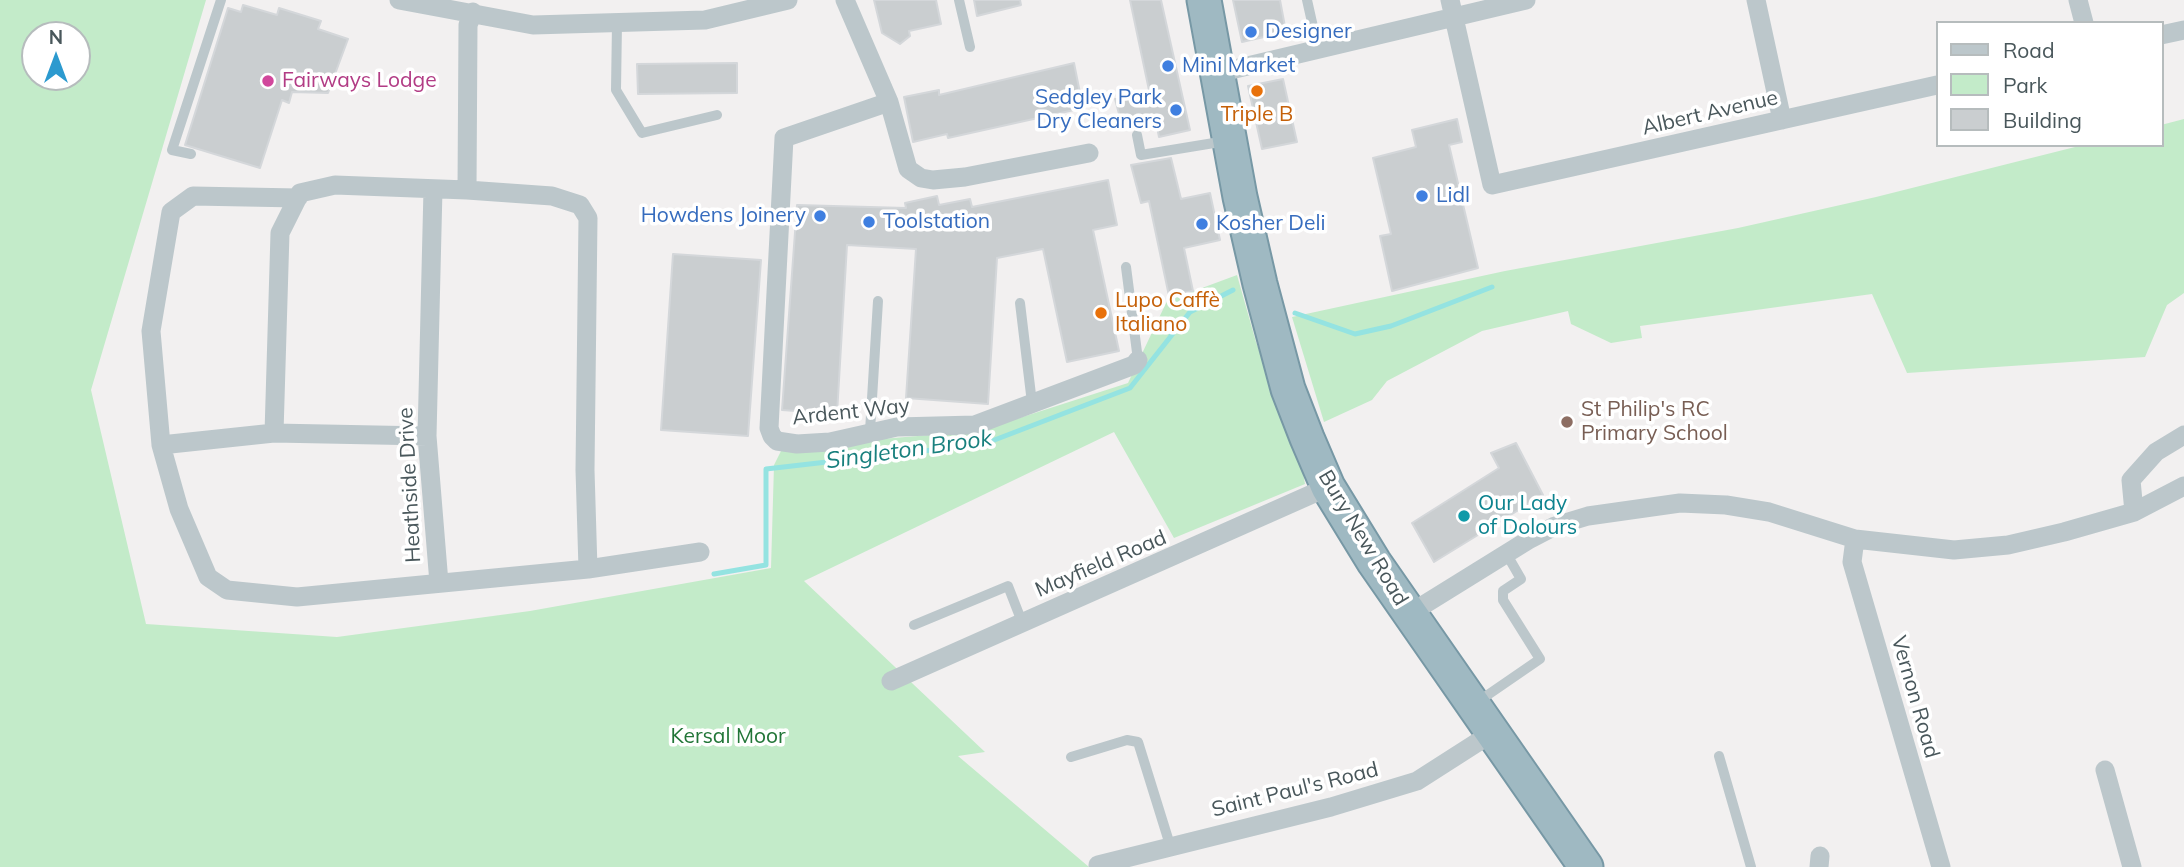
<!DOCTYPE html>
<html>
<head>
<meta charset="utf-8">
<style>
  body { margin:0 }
  #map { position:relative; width:2184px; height:867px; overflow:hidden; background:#f2f0f0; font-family:Mulish,sans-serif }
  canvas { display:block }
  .legend { position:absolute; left:1936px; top:21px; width:228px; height:126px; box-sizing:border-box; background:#fff; border:2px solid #b6bcbd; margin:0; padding:9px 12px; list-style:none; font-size:21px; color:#49575b }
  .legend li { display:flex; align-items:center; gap:14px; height:35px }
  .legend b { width:35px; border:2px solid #b6bcbd }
  .north { position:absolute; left:21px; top:21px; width:70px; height:70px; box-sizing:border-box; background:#fff; border:2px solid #b6bcbd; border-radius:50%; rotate:0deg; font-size:19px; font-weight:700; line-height:28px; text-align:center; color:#49575b }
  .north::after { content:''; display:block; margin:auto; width:24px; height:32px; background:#2c9acf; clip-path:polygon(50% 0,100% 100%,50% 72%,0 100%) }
</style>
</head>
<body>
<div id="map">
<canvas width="2184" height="867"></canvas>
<ul class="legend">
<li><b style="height:9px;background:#bcc7cb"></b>Road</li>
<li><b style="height:19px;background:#c3ebc9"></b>Park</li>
<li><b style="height:19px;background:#caced0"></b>Building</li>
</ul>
<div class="north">N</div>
</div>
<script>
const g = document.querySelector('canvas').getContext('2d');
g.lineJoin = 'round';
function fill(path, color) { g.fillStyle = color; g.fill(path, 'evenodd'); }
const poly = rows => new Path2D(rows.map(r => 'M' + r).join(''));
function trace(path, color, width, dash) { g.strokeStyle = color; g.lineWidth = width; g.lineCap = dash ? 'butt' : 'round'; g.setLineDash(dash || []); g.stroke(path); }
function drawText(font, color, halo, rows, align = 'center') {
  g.font = font + ' Mulish,sans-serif'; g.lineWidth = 7; g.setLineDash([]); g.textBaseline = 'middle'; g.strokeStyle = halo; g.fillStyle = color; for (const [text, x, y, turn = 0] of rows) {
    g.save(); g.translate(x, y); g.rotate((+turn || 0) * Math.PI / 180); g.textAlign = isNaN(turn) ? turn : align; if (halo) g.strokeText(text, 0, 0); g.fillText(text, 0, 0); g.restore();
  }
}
fill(poly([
  [0,0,206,0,91,390,146,624,337,637,530,611,771,568,774,465,783,447,979,431,1128,383,1167,301,1237,275,1256,342,1301,462,1305,484,1174,538,1114,432,804,581,985,752,958,756,1089,867,0,867],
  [35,35,77,35,77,77,35,77],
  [2184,119,2184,293,2167,305,2145,357,1907,373,1872,294,1640,326,1642,338,1611,343,1571,324,1568,311,1482,331,1387,381,1372,400,1324,422,1292,317,1505,271,1738,228,1876,197,2083,145,2161,145,2161,125]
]), '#c3ebc9');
trace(poly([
  [1295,313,1355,334,1391,326,1492,287],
  [714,574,766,565,766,469,984,444,1130,388,1190,312,1233,290]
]), '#94e3e1', 5);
const building = poly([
  [874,0,936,0,941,24,909,31,910,36,900,44,882,33,874,0],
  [974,0,1020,0,1021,5,977,16,974,0],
  [1130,0,1161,0,1190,130,1159,137,1156,122,1122,125,1115,99,1150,95,1130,0],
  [1233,0,1280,0,1286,32,1242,42,1233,0],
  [243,5,277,15,279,8,321,21,318,29,348,39,328,93,292,92,289,103,282,100,260,168,185,145,228,8,241,12,243,5],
  [737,63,737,93,638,94,637,64,737,63],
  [1074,63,1083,108,948,138,947,134,913,142,904,97,939,90,939,95,1074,63],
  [1283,79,1297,142,1262,149,1248,86,1283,79],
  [1457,119,1462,142,1449,145,1478,268,1392,291,1380,236,1391,234,1373,158,1416,147,1412,130,1457,119],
  [1171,158,1181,199,1210,193,1220,240,1184,248,1193,291,1169,296,1149,201,1141,203,1131,165,1171,158],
  [1108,180,1117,225,1093,230,1119,351,1067,362,1043,249,997,258,988,404,906,398,916,249,847,245,837,414,782,410,797,205,906,208,905,203,937,196,939,205,970,199,972,207,1108,180],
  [673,254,761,260,748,436,661,430,673,254],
  [1516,443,1543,495,1434,562,1412,523,1499,468,1491,453,1516,443]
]);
fill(building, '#caced0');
trace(building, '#d4d7da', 2);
const trunk = poly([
  [1204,0,1240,197,1260,284,1288,389,1307,438,1328,487,1374,562,1586,867]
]);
trace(trunk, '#7798a5', 37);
trace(poly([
  [959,0,970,47],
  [1307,0,1318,49],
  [617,23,616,90,642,133,717,115],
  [1137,135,1141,155,1226,141],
  [191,154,172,150,221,0],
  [1126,267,1138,360],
  [1020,303,1032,403],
  [870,431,878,301],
  [914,625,1008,586,1022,622],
  [1476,703,1540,659,1503,600,1503,591,1521,579,1506,553],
  [1719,756,1751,867],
  [1071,757,1127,740,1138,742,1170,845]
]), '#bcc7cb', 10);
trace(poly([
  [399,0,533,25,705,20,788,0],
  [845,0,889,102,908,169,921,178,933,180,965,177,1089,153],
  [1450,0,1492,185,1937,85],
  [1756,0,1782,120],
  [2078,0,2084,23],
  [2161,35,2184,30],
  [1218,73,1526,0],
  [889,102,784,138,769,428,772,436,777,441,797,444,830,442,897,427,975,425,1134,365,1138,360],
  [433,189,427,436,439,583],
  [467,190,468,25,473,12],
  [298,198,193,196,171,212,151,331,161,445,179,509,208,577,227,590,297,597,588,569,700,552],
  [274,433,280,233,300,193,335,185,467,190,552,196,580,205,588,218,585,470,588,569],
  [161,445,274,433,427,436],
  [2134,512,2131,480,2156,452,2184,435],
  [1855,539,1852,562,1941,867],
  [1409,614,1530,539,1555,526,1588,516,1680,503,1726,505,1769,512,1855,539,1954,550,2008,545,2064,532,2134,512,2184,486],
  [891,681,1328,487],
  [2105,770,2132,867],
  [1098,865,1331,807,1417,781,1492,733],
  [1819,867,1820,856]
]), '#bcc7cb', 19);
trace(trunk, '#9fb9c2', 33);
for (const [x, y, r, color] of [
  [1251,32,7,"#3f7fe0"],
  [1168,66,7,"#3f7fe0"],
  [268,81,7,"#d1479c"],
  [1257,91,7,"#e8710a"],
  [1176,110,7,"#3f7fe0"],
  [1422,196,7,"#3f7fe0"],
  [820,216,7,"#3f7fe0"],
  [869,222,7,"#3f7fe0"],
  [1202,224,7,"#3f7fe0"],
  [1101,313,7,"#e8710a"],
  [1567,422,7,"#8d6e63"],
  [1464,516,7,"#0f9aa8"]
]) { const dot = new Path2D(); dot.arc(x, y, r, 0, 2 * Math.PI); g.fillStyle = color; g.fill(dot); trace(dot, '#fff', 2.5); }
drawText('21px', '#366cbe', '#fff', [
  ["Designer",1265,32],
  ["Mini Market",1182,66],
  ["Sedgley Park",1162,98,"right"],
  ["Dry Cleaners",1162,122,"right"],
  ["Lidl",1436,196],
  ["Howdens Joinery",806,216,"right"],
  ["Toolstation",883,222],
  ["Kosher Deli",1216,224]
], 'left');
drawText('21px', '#b23c85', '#fff', [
  ["Fairways Lodge",282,81]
], 'left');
drawText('21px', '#49575b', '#fff', [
  ["Albert Avenue",1710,113,-13],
  ["Ardent Way",851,412,-6],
  ["Heathside Drive",410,485,-93],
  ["Bury New Road",1363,538,59],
  ["Mayfield Road",1101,564,-23],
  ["Vernon Road",1915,697,74],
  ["Saint Paul's Road",1295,790,-14]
]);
drawText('21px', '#c56008', '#fff', [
  ["Triple B",1257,115],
  ["Lupo Caffè",1115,301,"left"],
  ["Italiano",1115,325,"left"]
]);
drawText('21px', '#785e54', '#fff', [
  ["St Philip's RC",1581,410],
  ["Primary School",1581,434]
], 'left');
drawText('21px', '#0d838f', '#fff', [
  ["Our Lady",1478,504],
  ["of Dolours",1478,528]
], 'left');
drawText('21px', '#217537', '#fff', [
  ["Kersal Moor",728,737]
]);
drawText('italic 23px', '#19807e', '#fff', [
  ["Singleton Brook",909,450,-8]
]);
</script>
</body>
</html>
